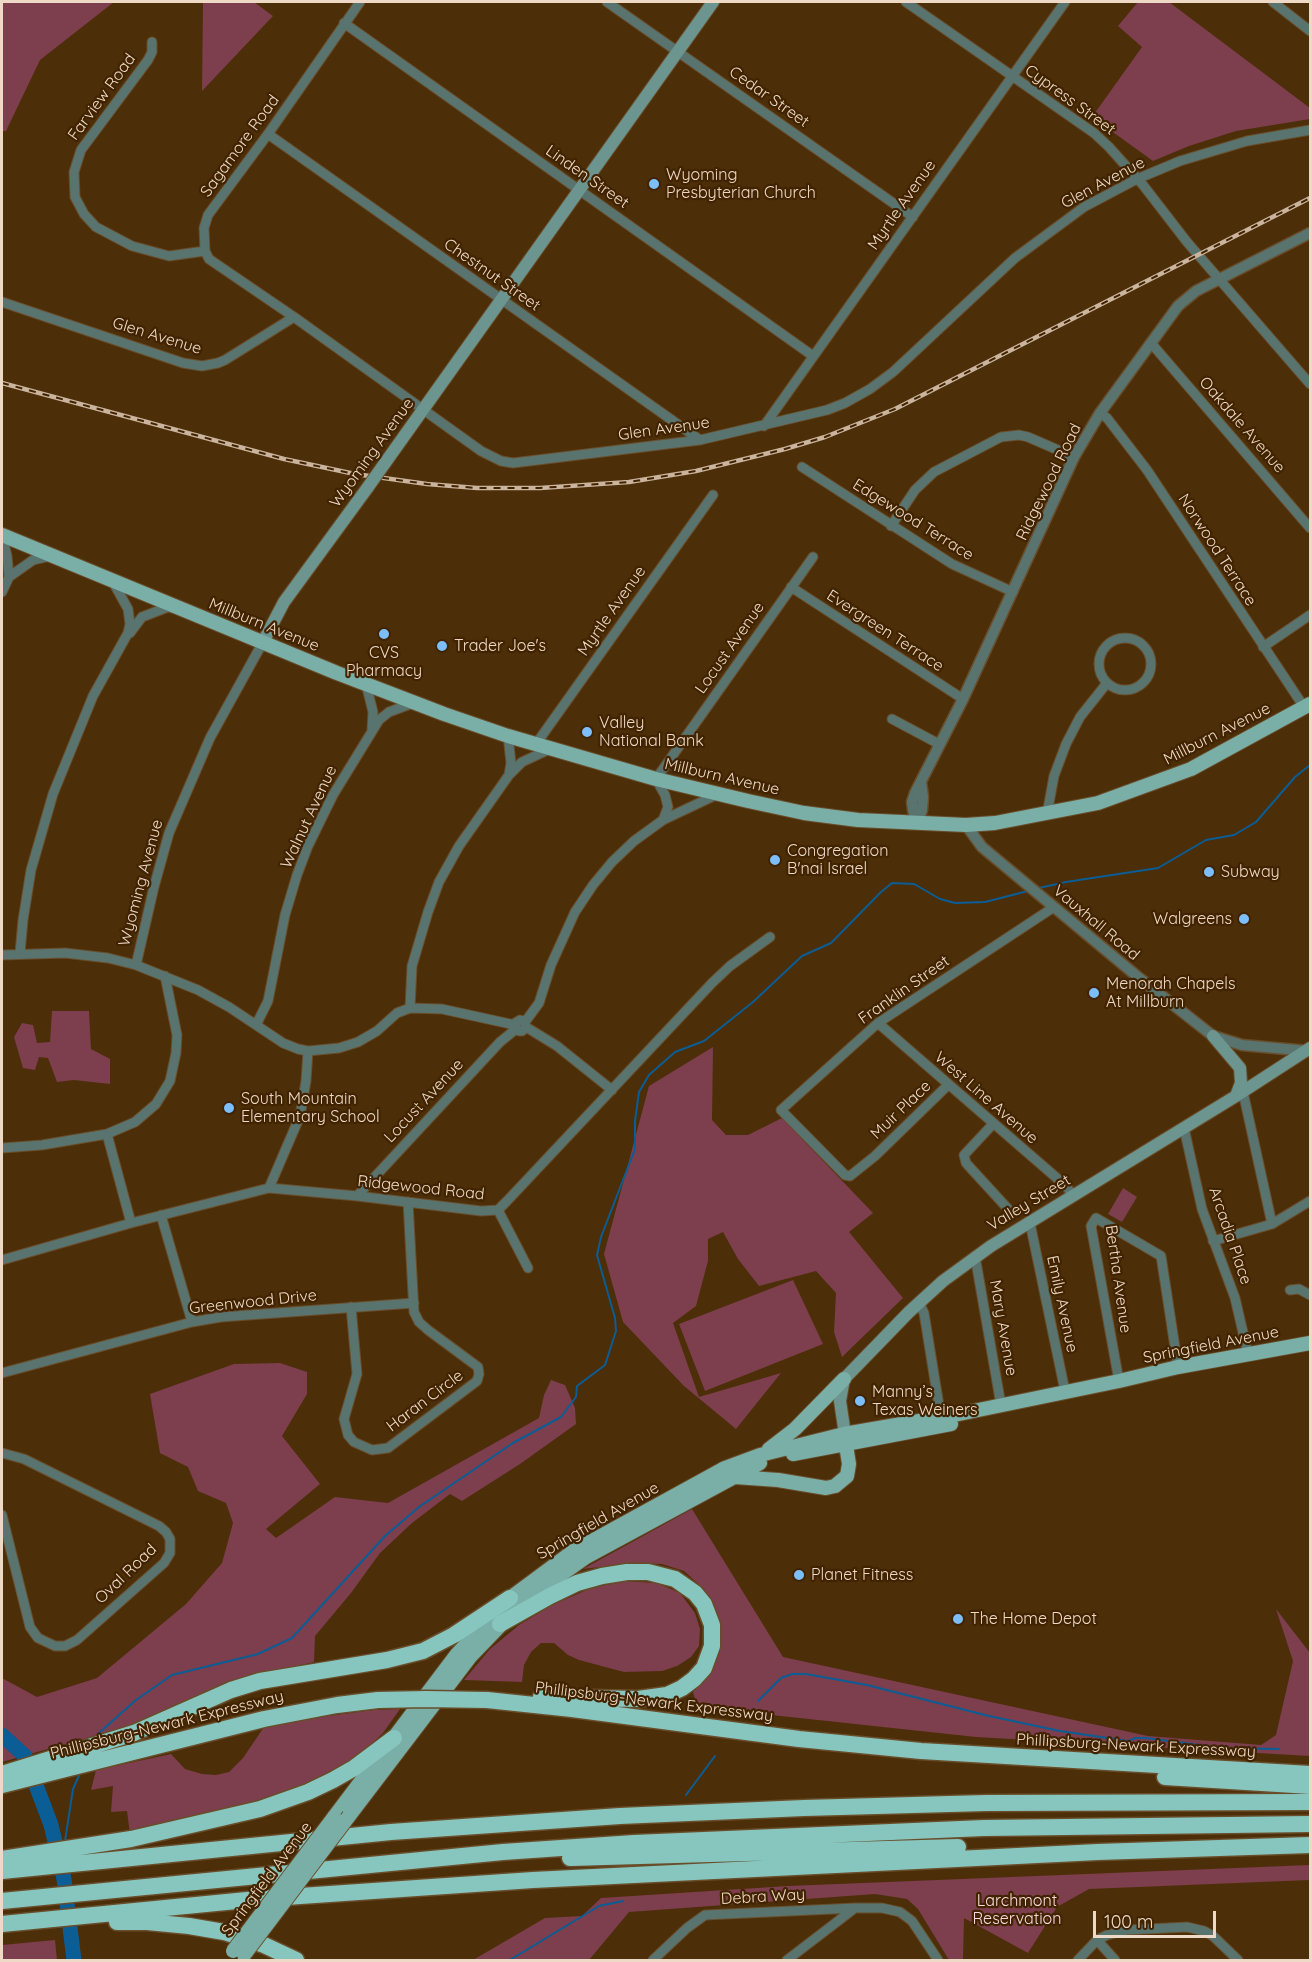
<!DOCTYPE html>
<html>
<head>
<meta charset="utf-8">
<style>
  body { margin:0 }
  #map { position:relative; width:1312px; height:1962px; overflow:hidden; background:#4c2e08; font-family:Quicksand,sans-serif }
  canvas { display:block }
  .frame { position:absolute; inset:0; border:3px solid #edd9c6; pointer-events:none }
  .scale { position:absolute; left:1093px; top:1911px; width:123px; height:27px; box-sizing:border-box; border:3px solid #edd9c6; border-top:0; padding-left:8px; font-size:18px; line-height:21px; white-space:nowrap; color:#edd9c6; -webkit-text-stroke:4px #412300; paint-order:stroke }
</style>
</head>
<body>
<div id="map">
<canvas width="1312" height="1962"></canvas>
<div class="frame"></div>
<div class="scale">100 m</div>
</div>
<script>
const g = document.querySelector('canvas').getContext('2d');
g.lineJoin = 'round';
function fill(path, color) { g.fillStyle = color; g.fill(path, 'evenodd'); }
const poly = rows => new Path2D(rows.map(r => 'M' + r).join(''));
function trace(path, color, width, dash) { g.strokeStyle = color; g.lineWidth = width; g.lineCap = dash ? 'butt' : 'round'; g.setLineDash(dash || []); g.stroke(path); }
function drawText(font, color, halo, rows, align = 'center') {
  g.font = font + ' Quicksand,sans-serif'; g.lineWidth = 4.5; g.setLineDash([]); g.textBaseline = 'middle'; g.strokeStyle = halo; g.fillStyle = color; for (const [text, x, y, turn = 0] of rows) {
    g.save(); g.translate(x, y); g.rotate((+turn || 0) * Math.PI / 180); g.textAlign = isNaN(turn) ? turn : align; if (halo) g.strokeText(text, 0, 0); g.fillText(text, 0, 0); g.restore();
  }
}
fill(poly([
  [2,2,114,2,40,60,6,131,2,131],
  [203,2,254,2,273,16,202,91],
  [1138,2,1169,2,1310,108,1310,119,1236,131,1189,146,1153,161,1092,117,1142,47,1118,26],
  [52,1011,89,1011,91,1049,110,1059,110,1084,74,1080,57,1082,48,1058,39,1057,35,1070,23,1068,14,1037,22,1023,33,1025,37,1043,50,1042],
  [713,1047,712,1120,726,1135,748,1135,782,1118,873,1213,849,1232,903,1298,842,1357,834,1332,836,1293,816,1271,759,1286,738,1259,723,1232,708,1239,708,1261,696,1306,673,1323,699,1397,781,1373,736,1429,684,1386,623,1322,604,1254,649,1086],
  [1123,1188,1137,1197,1122,1222,1108,1214],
  [793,1280,823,1344,705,1391,679,1324],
  [280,1363,307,1372,307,1394,282,1436,320,1484,266,1529,276,1538,335,1497,388,1503,539,1418,544,1395,551,1380,565,1385,575,1408,576,1424,520,1464,462,1501,450,1494,412,1523,380,1553,351,1593,315,1636,314,1662,276,1671,157,1718,2,1762,2,1678,37,1697,97,1678,186,1604,222,1563,233,1523,226,1503,198,1491,188,1467,160,1453,150,1394,234,1364],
  [692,1509,783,1657,1148,1736,1261,1745,1276,1735,1293,1661,1276,1609,1310,1653,1310,1756,976,1737,697,1707,693,1692,706,1676,719,1652,721,1622,704,1589,684,1571,662,1564,631,1563,583,1569],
  [623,1581,657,1583,680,1593,695,1613,700,1629,699,1646,691,1657,677,1666,662,1671,624,1672,579,1660,568,1655,554,1643,541,1643,531,1652,524,1665,522,1682,464,1680,490,1649,519,1625,552,1605,589,1589],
  [400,1709,383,1733,346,1768,296,1791,130,1834,127,1811,111,1812,113,1786,91,1790,96,1770,171,1754,185,1769,202,1774,216,1775,229,1772,243,1758,264,1727,320,1717,373,1710],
  [1310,1865,1310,1880,1089,1889,1057,1907,1028,1953,964,1918,963,1960,949,1960,918,1909,907,1899,875,1894,629,1912,589,1960,473,1960,545,1918,582,1916,601,1898,788,1886],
  [55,1940,57,1960,2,1960,2,1945]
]), '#7d3e4d');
trace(poly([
  [1039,888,1066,882,1158,868,1206,840,1234,835,1256,822,1295,777,1310,765],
  [758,1701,781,1678,792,1674,806,1674,867,1685,989,1716,1060,1731,1128,1741,1136,1738,1146,1738,1222,1748,1279,1749],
  [98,1737,100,1732,136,1700,172,1675,258,1654,292,1638,385,1536,419,1507,513,1443,561,1417,576,1397,577,1386,605,1365,616,1331,615,1318,597,1255,601,1237,635,1149,635,1121,639,1092,649,1075,675,1052,704,1041,753,1002,802,956,831,943,881,892,892,883,914,884,940,899,955,903,985,902,1028,891],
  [686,1795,715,1756],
  [65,1841,73,1789,81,1771],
  [64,1879,64,1871],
  [510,1960,599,1906,623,1901]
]), '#0b5d95', 2);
trace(poly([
  [2,1735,25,1756,51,1825,64,1879,74,1960]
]), '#0b5d95', 15);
const minor = poly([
  [360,2,268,134,208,215,204,228,205,251,209,259,294,317,481,451,501,461,513,463,700,440,827,410,845,403,870,389,893,372,1015,258,1084,207,1137,179,1180,161,1247,141,1310,130],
  [607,2,913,217],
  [906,2,1094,133,1109,147,1143,185,1187,242,1310,384],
  [1273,2,1310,31],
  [344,23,813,356],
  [152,42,152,52,148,60,81,150,74,172,75,197,84,214,96,227,132,246,169,256,205,251],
  [268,134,700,440],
  [2,302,183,363,202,366,218,363,225,360,294,317],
  [1151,343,1310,528],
  [1100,413,1107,418,1147,470,1304,707],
  [764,426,1065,2],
  [802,467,952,564,1013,592],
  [891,526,915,490,934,472,1001,437,1019,435,1028,437,1074,457],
  [9,577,33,560,51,556],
  [791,587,963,699],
  [2,592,9,577,7,556,2,535],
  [130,633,142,617,168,607,172,608],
  '1099 664a26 26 0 1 1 52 0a26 26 0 1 1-52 0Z',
  [1263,647,1310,615],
  [366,684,373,712,372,729],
  [892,719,939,744],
  [536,744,713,495],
  [509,775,522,762,550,749],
  [1047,814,1054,776,1066,744,1080,717,1107,683],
  [663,820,668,807,665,795,656,779,813,557],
  [20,953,23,920,31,870,53,794,93,696,128,633,130,624,128,609,113,582],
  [2,955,65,953,108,958,136,965,198,990,229,1007,283,1043,298,1049,308,1051,339,1048,358,1042,377,1031,397,1013,410,1008,442,1009,515,1025],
  [136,965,154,887,169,833,210,738,263,642],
  [410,1008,412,966,428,912,439,882,459,846,509,775,511,763,508,736],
  [525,1022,539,1003,551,965,575,912,593,885,612,862,634,841,663,820,718,794],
  [878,1023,1066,1186,1073,1196],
  [256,1025,268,1001,285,915,297,875,308,846,333,795,379,720,389,712,413,703],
  [526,1027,522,1031,519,1031,516,1029,515,1023,520,1020,524,1021,526,1027,557,1046,612,1090],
  [948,1085,875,1156,850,1176,845,1175,781,1110,878,1023,1054,907],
  [1243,1092,1272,1224],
  [993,1124,964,1155,966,1163,1009,1210],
  [1184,1128,1202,1209,1235,1298,1248,1354],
  [107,1134,131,1223],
  [2,1148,42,1145,107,1134,135,1122,156,1104,170,1081,176,1053,177,1035,165,976],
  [269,1188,300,1116,306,1081,308,1051],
  [357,1196,500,1042,516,1029],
  [498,1210,528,1268],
  [161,1215,192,1322],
  [1030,1223,1065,1391],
  [1213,1241,1272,1224,1310,1201],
  [975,1256,1001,1405],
  [2,1260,131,1223,269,1188,357,1196,481,1211,498,1210,507,1201,712,983,730,966,770,937],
  [1290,1290,1299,1289,1310,1295],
  [919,1303,924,1313,941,1418],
  [351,1307,357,1374,344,1419,348,1435,354,1442,372,1450,388,1448,477,1381,479,1374,478,1367,428,1330,419,1322,414,1312,408,1202],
  [2,1373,192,1322,221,1317,414,1303],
  [1119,1381,1091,1226,1096,1218,1161,1256,1178,1367],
  [2,1453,24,1459,159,1526,166,1532,170,1539,170,1553,164,1563,77,1640,65,1646,55,1646,38,1638,30,1627,2,1515],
  [1097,1940,1115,1960],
  [653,1960,687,1928,705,1915,855,1908],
  [787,1960,855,1908,882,1908,900,1912,912,1921,938,1960],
  [1078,1960,1097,1940,1107,1935,1127,1930,1187,1927,1204,1931,1213,1936,1238,1960]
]);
const tertiary = poly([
  [917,823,913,810,912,802,915,793,963,699,1074,457,1100,413,1178,306,1196,291,1310,233],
  [917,823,922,810,923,797,921,782],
  [966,825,982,847,1138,977,1213,1036,1242,1045,1308,1051]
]);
const secondary = poly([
  [385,463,713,2],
  [263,642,284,602,368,487],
  [1213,1036,1240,1068,1241,1083,1236,1096],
  [846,1441,840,1401,844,1379,909,1312,943,1281,991,1246,1236,1096,1310,1048]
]);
const primary = poly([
  [2,535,337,673,444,714,508,736,656,779,748,801,804,813,858,820,966,825,995,823,1098,803,1191,769,1310,704],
  [769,1449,795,1429,844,1379],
  [793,1454,951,1424],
  [735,1477,778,1480,826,1488,835,1486,847,1476,849,1464,846,1445],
  [349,1816,470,1657,524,1601,586,1557,760,1463],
  [334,1817,457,1654,510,1598,572,1552,725,1468,760,1455,844,1434,954,1415,1119,1381,1178,1367,1310,1343]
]);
const motorway = poly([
  [500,1624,550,1596,577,1583,602,1576,627,1572,648,1572,675,1579,695,1593,704,1604,712,1625,712,1646,704,1668,694,1679,682,1688,667,1695,638,1699,541,1697],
  [487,1700,572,1709,799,1739,921,1751,1310,1774],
  [2,1774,134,1733,231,1690,260,1681,387,1660,423,1651,454,1635,510,1598],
  [1165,1777,1310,1786],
  [2,1785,264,1719,337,1705,378,1700],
  [570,1858,958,1847],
  [2,1859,131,1839,260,1809,308,1792,333,1780,354,1768,394,1738],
  [2,1871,391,1832,620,1816,804,1808,986,1803,1310,1802],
  [2,1901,503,1852,634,1843,984,1828,1310,1824],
  [117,1922,147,1922,189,1926,224,1932,264,1945,296,1960],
  [2,1924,257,1899,533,1880,1098,1852,1310,1845]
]);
trace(minor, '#694d2a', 11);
trace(tertiary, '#694d2a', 13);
trace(secondary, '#694d2a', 14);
trace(primary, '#694d2a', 16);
trace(motorway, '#694d2a', 19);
trace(minor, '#59736f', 9);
trace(tertiary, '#59736f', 10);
trace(secondary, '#6c9590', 12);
trace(primary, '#7aafa8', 14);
trace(motorway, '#86c6be', 16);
const rail = poly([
  [2,383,284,459,355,474,427,484,477,488,540,488,629,482,696,471,785,449,825,437,895,409,1310,198]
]);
trace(rail, '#cab49d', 4.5);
trace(rail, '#412300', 2, [7]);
const secondaryBridge = poly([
  [368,487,385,463]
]);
const primaryBridge = poly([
  [233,1951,334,1817],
  [244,1955,349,1816]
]);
const motorwayBridge = poly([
  [378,1700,426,1699,487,1700]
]);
trace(secondaryBridge, '#694d2a', 14, []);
trace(primaryBridge, '#694d2a', 16, []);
trace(motorwayBridge, '#694d2a', 19, []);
trace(secondaryBridge, '#6c9590', 12);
trace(primaryBridge, '#7aafa8', 14);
trace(motorwayBridge, '#86c6be', 16);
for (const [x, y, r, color] of [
  [654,184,6,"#7cbef9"],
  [384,634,6,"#7cbef9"],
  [442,646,6,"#7cbef9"],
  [587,732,6,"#7cbef9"],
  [775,860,6,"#7cbef9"],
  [1209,872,6,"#7cbef9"],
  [1244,919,6,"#7cbef9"],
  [1094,993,6,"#7cbef9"],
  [229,1108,6,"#7cbef9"],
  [860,1401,6,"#7cbef9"],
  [799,1575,6,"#7cbef9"],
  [958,1619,6,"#7cbef9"]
]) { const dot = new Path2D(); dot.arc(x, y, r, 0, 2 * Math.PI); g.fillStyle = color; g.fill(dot); trace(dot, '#412300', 2); }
drawText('16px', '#edd9c6', '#412300', [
  ["Farview Road",102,97,-54],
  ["Cedar Street",769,97,35],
  ["Cypress Street",1070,100,36],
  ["Sagamore Road",240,146,-54],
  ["Linden Street",587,177,35],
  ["Glen Avenue",1103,183,-28],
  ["Myrtle Avenue",902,205,-55],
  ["Chestnut Street",492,275,35],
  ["Glen Avenue",157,336,17],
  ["Oakdale Avenue",1242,425,49],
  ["Glen Avenue",664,429,-8],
  ["Wyoming Avenue",372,453,-54],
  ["Ridgewood Road",1049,482,-64],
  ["Edgewood Terrace",913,520,32],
  ["Norwood Terrace",1217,550,57],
  ["Myrtle Avenue",612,611,-55],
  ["Millburn Avenue",264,625,22],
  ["Evergreen Terrace",885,631,33],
  ["Locust Avenue",730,648,-55],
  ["Millburn Avenue",1217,734,-27],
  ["Millburn Avenue",722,777,13],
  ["Walnut Avenue",309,817,-65],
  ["Wyoming Avenue",141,883,-75],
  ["Vauxhall Road",1096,923,40],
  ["Franklin Street",904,990,-35],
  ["West Line Avenue",986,1098,41],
  ["Locust Avenue",424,1101,-47],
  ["Muir Place",901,1110,-44],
  ["Ridgewood Road",421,1188,6],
  ["Valley Street",1029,1203,-31],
  ["Arcadia Place",1230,1236,71],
  ["Bertha Avenue",1118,1279,82],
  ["Greenwood Drive",253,1302,-6],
  ["Emily Avenue",1062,1304,78],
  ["Mary Avenue",1003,1328,80],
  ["Springfield Avenue",1211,1345,-11],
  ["Haran Circle",425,1401,-37],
  ["Springfield Avenue",598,1521,-30],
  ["Oval Road",126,1574,-44],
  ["Phillipsburg-Newark Expressway",654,1702,7],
  ["Phillipsburg-Newark Expressway",167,1725,-14],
  ["Phillipsburg-Newark Expressway",1136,1746,3],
  ["Springfield Avenue",267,1879,-53],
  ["Debra Way",763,1897,-3]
]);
drawText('16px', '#edd9c6', '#412300', [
  ["Wyoming",666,175],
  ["Presbyterian Church",666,193],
  ["Trader Joe's",454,646],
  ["CVS",384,653,"center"],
  ["Pharmacy",384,671,"center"],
  ["Valley",599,723],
  ["National Bank",599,741],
  ["Congregation",787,851],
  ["B'nai Israel",787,869],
  ["Subway",1221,872],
  ["Walgreens",1232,919,"right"],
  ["Menorah Chapels",1106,984],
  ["At Millburn",1106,1002],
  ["South Mountain",241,1099],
  ["Elementary School",241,1117],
  ["Manny’s",872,1392],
  ["Texas Weiners",872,1410],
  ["Planet Fitness",811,1575],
  ["The Home Depot",970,1619]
], 'left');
drawText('16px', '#f9dadf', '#412300', [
  ["Larchmont",1017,1901],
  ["Reservation",1017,1919]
]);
</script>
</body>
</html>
